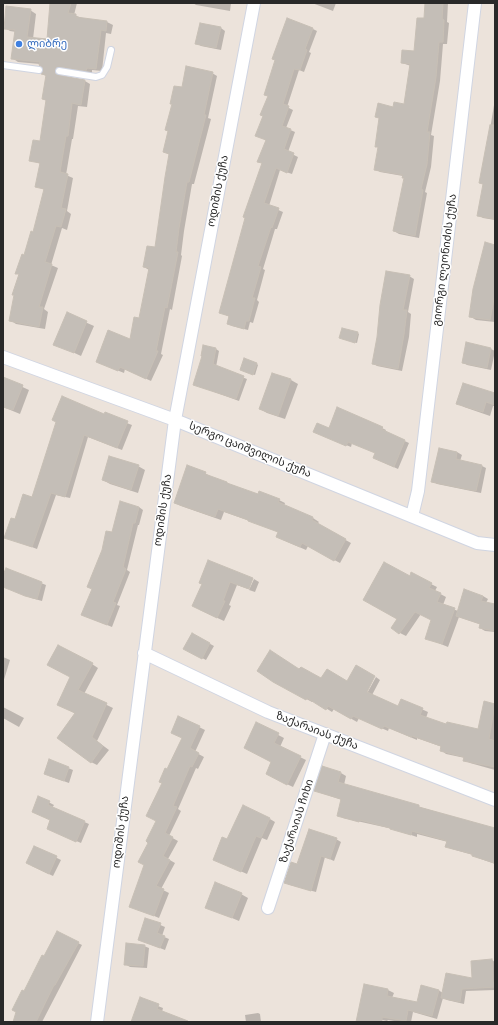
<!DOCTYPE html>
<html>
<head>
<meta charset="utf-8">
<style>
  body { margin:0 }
  #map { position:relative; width:498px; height:1025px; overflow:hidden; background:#ece3db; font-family:"Archivo Narrow",sans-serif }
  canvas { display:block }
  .frame { position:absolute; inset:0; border:4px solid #292929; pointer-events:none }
</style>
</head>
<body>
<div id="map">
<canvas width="498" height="1025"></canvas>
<div class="frame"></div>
</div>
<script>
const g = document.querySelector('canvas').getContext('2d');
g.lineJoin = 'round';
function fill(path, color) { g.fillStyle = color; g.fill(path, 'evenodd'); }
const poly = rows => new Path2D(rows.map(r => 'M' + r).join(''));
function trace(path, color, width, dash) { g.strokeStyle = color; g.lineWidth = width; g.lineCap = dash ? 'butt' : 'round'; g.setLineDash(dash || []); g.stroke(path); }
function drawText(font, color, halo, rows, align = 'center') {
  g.font = font + ' "Archivo Narrow","Noto Sans Georgian",sans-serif'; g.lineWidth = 3; g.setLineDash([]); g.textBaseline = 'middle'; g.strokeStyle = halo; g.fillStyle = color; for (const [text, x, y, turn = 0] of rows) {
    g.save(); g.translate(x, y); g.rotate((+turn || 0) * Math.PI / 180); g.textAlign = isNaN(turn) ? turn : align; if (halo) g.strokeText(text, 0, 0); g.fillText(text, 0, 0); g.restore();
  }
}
fill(poly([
  [56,3,77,3,74,15,82,18,107,22,113,25,111,34,106,33,102,71,92,70,92,73,60,73,60,77,85,81,90,84,87,107,78,106,73,139,72,139,66,175,73,178,67,211,71,214,67,230,62,228,51,265,58,268,44,309,48,312,45,329,16,324,10,320,20,275,17,273,25,256,34,233,45,190,36,186,41,164,30,160,41,142,47,101,43,99,46,76,42,74,45,70,40,64,18,62,12,58,16,32,10,31,5,28,30,10,36,14,33,39,48,40],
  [193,3,231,3,230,11,196,5],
  [312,3,336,3,333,11],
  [426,3,448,3,447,22,449,23,447,44,443,44,440,81,431,135,434,136,431,167,425,192,427,193,419,238,399,234,394,231,405,178,403,176,380,172,375,169,379,148,376,146,394,108,405,105,411,66,402,63,415,52,425,19],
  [221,28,225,31,221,50,201,46,196,43],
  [313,29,317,31,309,52,311,53,304,72,299,70,287,107,293,110,286,128,295,132,288,152,298,157,292,174,280,170,269,206,283,212,277,229,275,229,263,269,265,270,257,300,259,302,253,323,250,322,248,330,232,326,228,324,230,317,221,313,263,164,259,161,266,140,257,136,269,96,265,94],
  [212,73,217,76,208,118,211,119,194,184,192,184,184,231,181,255,182,256,172,310,170,309,161,354,163,355,151,381,125,369,124,373,97,362,131,340,140,319,149,270,144,267,155,249,170,155,164,151,169,131,173,104,171,103,183,89],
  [495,99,495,220,483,218,478,215,484,185,481,183],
  [495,246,495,322,476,320,471,317],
  [409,276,414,279,408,312,411,314,409,337,402,371,377,366,373,363],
  [67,314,94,326,81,356,55,344],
  [358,333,359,334,357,343,342,339],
  [216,349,219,351,216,367,247,379,239,401,198,386],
  [491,349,495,351,491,370,467,365,463,362],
  [257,364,258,365,255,375,243,371],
  [273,374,291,380,298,384,285,419,267,413,260,409],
  [3,378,29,390,20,414,3,407],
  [495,394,495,406,493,406,490,416,464,407,457,403],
  [105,415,132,425,122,450,88,437,70,498,56,495,37,549,5,537,15,521,33,498,57,422],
  [382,428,386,430,385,432,409,443,398,469,378,460,376,453,352,443,351,447,319,434,329,429],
  [439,449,457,452,462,455,460,461,482,466,486,468,481,493,437,484,432,481],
  [138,466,145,470,138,493,110,484,103,480],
  [205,473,211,477,258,495,279,500,285,503,284,506,313,518,319,522,317,524,351,543,340,563,308,546,306,550,283,540,279,532,250,521,224,512,221,520,181,506,175,503],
  [139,507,143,510,139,525,138,525,127,570,130,572,117,605,120,606,112,627,87,617,93,589,112,533],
  [410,577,431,584,437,587,435,591,446,597,443,605,458,611,483,596,488,599,486,603,495,605,495,632,485,631,480,628,480,624,459,617,448,647,426,638,433,620,421,614,406,636,400,633,398,619],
  [3,578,41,583,46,585,42,601,31,598,3,586],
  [252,579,248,589,237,585,229,605,231,606,224,621,200,610,203,584],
  [254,579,259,582,255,592,249,590],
  [192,634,214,646,206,660,185,649],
  [3,657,10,660,3,683],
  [92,664,98,668,84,694,113,708,97,741,109,750,97,765,91,762,76,714,65,708,71,677],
  [300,670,365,697,376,677,380,680,372,695,399,707,402,700,428,712,426,718,447,725,479,730,485,703,495,705,495,770,470,763,464,760,465,758,446,754,441,750,442,747,417,738,417,740,389,728,388,731,359,718,357,722,334,709,332,712,313,700,312,702,280,685],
  [3,707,24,718,19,727,3,718],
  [179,717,205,730,195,752,204,757,198,769,196,768,178,809,181,811,169,836,178,841,168,859,175,863,161,889,169,893,159,918,130,906,145,865,149,842,157,821,163,783,167,770,183,738],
  [257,724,284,738,280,747,306,760,293,787,272,777,272,762],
  [49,760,73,770,69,783,49,776],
  [323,768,341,773,346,776,344,785,495,829,495,864,478,858,473,855,452,849,446,846,448,842,417,834,417,837,393,829,343,818,338,815,342,800,321,793,315,790],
  [39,797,54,805,52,808,89,824,81,843,48,829,52,820],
  [270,819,275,822,267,840,262,838,247,874,220,862,227,840],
  [336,839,341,842,334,861,325,857,316,892,290,885,285,883,298,865],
  [35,847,61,860,53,876,32,866],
  [241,894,248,898,239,921,206,907],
  [146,919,165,927,162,936,169,939,165,950,139,940],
  [78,943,82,945,42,1022,14,1022,25,993,45,957],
  [144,946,149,948,147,968,130,967,125,964],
  [492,960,495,962,495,990,466,991,464,1004,447,1000,443,998,437,1019,413,1012,411,1022,400,1022,388,1020,387,1021,364,1016,365,985,388,990,394,993,392,998,418,1003,438,990,443,993,473,979],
  [140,999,163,1008,162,1012,189,1022,132,1022],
  [258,1013,260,1014,261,1022,246,1022,245,1015]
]), '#0003');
const building = poly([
  [50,3,71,3,68,13,76,14,76,17,107,21,106,31,101,30,96,69,87,68,86,71,59,67,55,70,55,73,58,75,85,80,81,105,72,103,68,136,66,136,60,172,68,174,61,208,66,209,61,227,56,226,45,262,52,264,39,307,43,307,39,327,9,321,14,295,12,295,19,274,15,274,22,254,24,255,31,231,33,232,44,189,35,187,40,163,29,161,33,140,40,141,46,100,42,99,46,75,41,74,43,70,42,67,39,65,40,62,11,59,15,30,4,29,6,6,31,9,27,37,47,39,50,3],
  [425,3,443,3,442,19,444,20,443,42,439,42,436,77,427,132,430,132,427,164,421,189,423,190,415,236,393,231,404,178,402,178,403,175,374,170,378,147,375,147,379,118,375,117,378,103,393,107,394,102,404,104,410,64,401,63,402,50,414,51,417,18,424,18,425,3],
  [287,18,313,28,305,49,307,50,300,70,294,69,283,104,289,106,282,126,291,129,284,149,294,153,287,173,276,168,264,203,279,208,272,228,271,227,258,266,261,267,252,298,255,298,249,321,246,321,244,329,227,324,229,316,219,313,245,218,243,217,262,163,257,162,266,140,255,136,263,116,260,115,268,96,264,95,275,60,272,59,287,18],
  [200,23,221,27,216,48,195,44,200,23],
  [186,66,213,72,204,115,206,115,189,182,187,182,179,228,176,252,178,252,167,308,165,307,156,351,158,351,146,379,120,367,118,371,96,362,108,330,130,339,134,317,139,318,149,268,143,267,147,246,155,247,165,177,169,154,163,152,168,131,165,130,172,104,170,104,174,86,182,87,186,66],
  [490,125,495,125,495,219,477,216,483,184,479,183,490,125],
  [485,242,495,245,495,293,490,320,469,317,473,289,485,242],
  [386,271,410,275,403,310,407,310,404,334,398,369,372,364,377,337,380,305,386,271],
  [67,312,87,321,74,353,53,345,67,312],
  [342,328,358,332,355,343,339,338,342,328],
  [466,342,491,348,487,368,462,363,466,342],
  [203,345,216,348,213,364,244,376,236,399,193,385,202,356,201,356,203,345],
  [244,358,257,363,253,375,240,370,244,358],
  [272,373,291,379,278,416,259,409,272,373],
  [3,377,23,385,13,410,3,407,3,377],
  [463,383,495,393,495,405,486,402,483,412,456,404,463,383],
  [62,396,104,414,105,412,128,421,117,448,84,435,65,497,51,493,32,547,4,538,11,518,15,519,23,494,32,497,56,422,52,420,62,396],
  [337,407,383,427,381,429,405,440,394,467,373,458,375,453,348,442,346,446,313,432,317,423,329,428,337,407],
  [439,448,457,452,456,459,482,465,476,491,431,482,439,448],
  [109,456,139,465,131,490,102,480,109,456],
  [187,465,206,472,205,474,227,482,227,483,258,494,259,491,280,499,278,502,313,517,312,520,346,539,334,561,302,543,300,547,276,537,278,532,248,521,248,520,218,509,215,517,174,503,187,465],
  [120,501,139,507,135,523,133,523,123,567,126,569,113,602,116,603,107,625,81,615,92,589,87,587,102,550,106,531,112,532,120,501],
  [208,560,253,578,249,589,230,582,223,601,225,601,217,618,192,606,202,584,199,583,208,560],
  [384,562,410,576,411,572,432,583,429,588,441,593,437,602,455,608,442,644,425,639,431,620,415,612,399,634,391,628,397,619,363,600,384,562],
  [6,568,42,582,37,599,25,596,3,587,3,575,6,568],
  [464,589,483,596,481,601,495,604,495,631,479,628,480,624,456,616,464,589],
  [192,633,210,643,202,659,183,649,192,633],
  [58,645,93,663,78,690,107,703,92,737,103,746,91,763,57,738,75,713,57,705,70,677,47,665,58,645],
  [270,650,299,669,301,667,321,678,327,669,347,681,356,665,375,676,367,692,398,706,401,699,423,708,420,715,446,724,447,722,478,729,484,701,495,704,489,739,495,741,495,767,463,761,464,757,440,751,441,746,412,736,411,737,384,726,382,729,353,716,351,719,328,706,326,710,307,698,306,700,273,682,257,671,270,650],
  [178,716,200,726,190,748,199,753,192,767,190,766,173,806,177,807,165,833,173,837,163,856,170,860,156,886,164,889,154,916,129,907,144,865,138,862,148,843,146,841,156,821,146,816,162,783,159,782,165,768,167,769,182,738,171,733,178,716],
  [256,722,279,733,274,743,301,756,287,785,266,774,271,762,244,748,256,722],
  [49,759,69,767,64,781,44,774,49,759],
  [322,766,341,772,338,782,419,805,419,807,495,828,495,863,472,856,472,854,445,847,447,841,412,831,411,835,390,829,390,828,360,820,359,822,337,816,341,799,314,791,322,766],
  [38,796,50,801,48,805,85,821,76,842,47,829,50,820,32,812,38,796],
  [243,805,270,818,261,838,256,836,241,872,213,860,222,837,227,839,243,805],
  [309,829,337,838,330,859,321,856,311,891,284,883,291,862,297,864,309,829],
  [34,846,57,856,49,874,26,863,34,846],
  [215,882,242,893,232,918,205,908,215,882],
  [145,918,161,923,157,933,165,936,160,948,138,940,145,918],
  [57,931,79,942,55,985,54,985,36,1022,13,1022,16,1012,12,1010,22,990,24,991,42,955,44,956,57,931],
  [126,943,145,945,143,966,124,965,126,943],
  [492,959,493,982,495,983,495,987,462,989,460,1002,441,998,446,973,472,978,471,961,492,959],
  [364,984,388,989,387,996,417,1002,421,985,439,990,432,1016,408,1010,406,1021,382,1017,382,1022,356,1022,364,984],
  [140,997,159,1004,157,1009,188,1021,188,1022,131,1022,140,997]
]);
fill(building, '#c4beb7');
trace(building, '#c7bfb5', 1);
const lane = poly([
  [3,65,39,70],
  [59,71,96,77,102,75,107,67,111,50]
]);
const street = poly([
  [3,357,175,420,477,543,495,545],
  [412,516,418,491,475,3],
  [144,653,268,712,495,800],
  [268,908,325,734],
  [97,1022,175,420,254,3]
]);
trace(lane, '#d0d5e2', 8);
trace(street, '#d0d5e2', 14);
trace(lane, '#fff', 6);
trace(street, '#fff', 12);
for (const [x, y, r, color] of [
  [19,44,4,"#3f7fe0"]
]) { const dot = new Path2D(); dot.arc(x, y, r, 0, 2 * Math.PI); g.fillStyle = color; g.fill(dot); trace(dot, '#fff', 1.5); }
drawText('11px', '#366cbe', '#fff', [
  ["ლიბრე",27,44]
], 'left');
drawText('11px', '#292929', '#fff', [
  ["ოდიშის ქუჩა",218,191,-79],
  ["გიორგი ლეონიძის ქუჩა",445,260,-83],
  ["სერგო ცაიშვილის ქუჩა",250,450,22],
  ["ოდიშის ქუჩა",163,510,-82],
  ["ზაქარაიას ქუჩა",317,731,21],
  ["ზაქარაიას ჩიხი",297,821,-72],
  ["ოდიშის ქუჩა",121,832,-83]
]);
</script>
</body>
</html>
